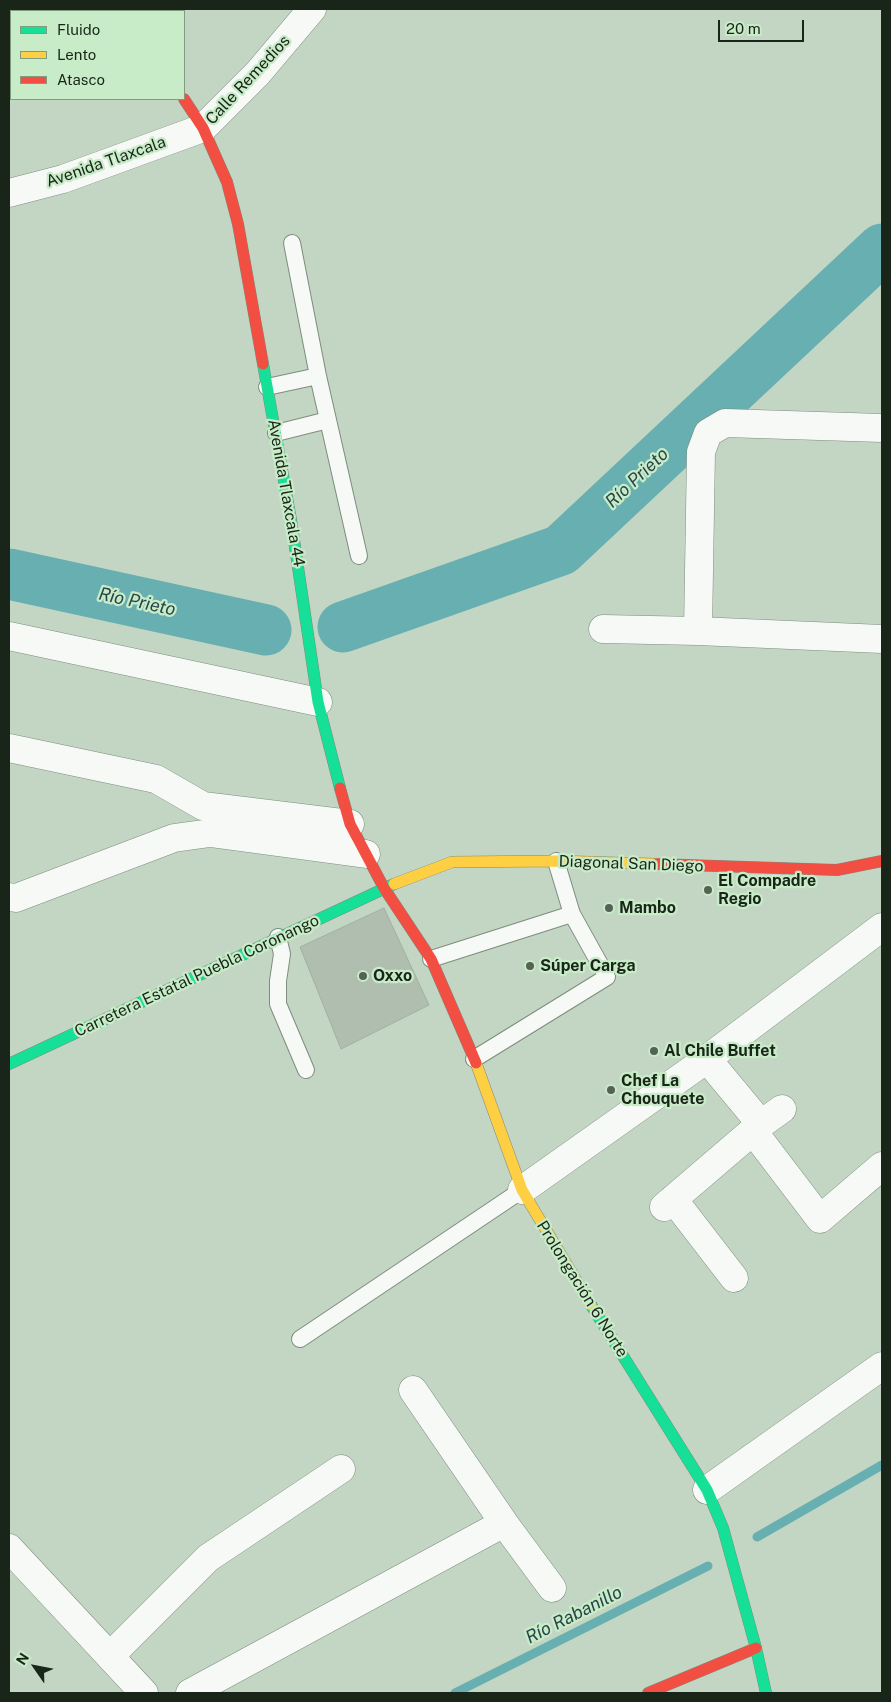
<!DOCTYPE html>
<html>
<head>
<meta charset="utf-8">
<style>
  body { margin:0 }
  #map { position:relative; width:891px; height:1702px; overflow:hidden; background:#c3d6c3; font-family:"Public Sans",sans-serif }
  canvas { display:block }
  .frame { position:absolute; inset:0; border:10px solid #182518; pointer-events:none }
  .legend { position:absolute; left:10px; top:10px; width:175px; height:90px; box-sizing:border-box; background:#c8ebc8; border:1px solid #829c82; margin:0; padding:6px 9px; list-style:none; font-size:15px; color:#182518 }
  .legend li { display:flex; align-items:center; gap:10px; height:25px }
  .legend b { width:25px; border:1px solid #829c82 }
  .north { position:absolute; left:10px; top:1642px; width:50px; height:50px; -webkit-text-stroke:4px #c8ebc8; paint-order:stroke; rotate:303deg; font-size:14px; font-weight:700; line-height:20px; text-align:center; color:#182518 }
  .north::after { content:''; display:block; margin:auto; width:18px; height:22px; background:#182518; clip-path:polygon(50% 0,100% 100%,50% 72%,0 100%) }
  .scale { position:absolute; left:718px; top:20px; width:86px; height:22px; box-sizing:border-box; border:2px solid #182518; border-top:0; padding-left:6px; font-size:15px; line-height:18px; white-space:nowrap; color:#182518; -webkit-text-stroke:4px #c8ebc8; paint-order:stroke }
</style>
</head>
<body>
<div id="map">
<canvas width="891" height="1702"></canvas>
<div class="frame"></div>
<ul class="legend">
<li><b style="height:6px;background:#16e098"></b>Fluido</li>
<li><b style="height:6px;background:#ffcf43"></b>Lento</li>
<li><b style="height:6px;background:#f24e42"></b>Atasco</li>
</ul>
<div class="north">N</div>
<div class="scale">20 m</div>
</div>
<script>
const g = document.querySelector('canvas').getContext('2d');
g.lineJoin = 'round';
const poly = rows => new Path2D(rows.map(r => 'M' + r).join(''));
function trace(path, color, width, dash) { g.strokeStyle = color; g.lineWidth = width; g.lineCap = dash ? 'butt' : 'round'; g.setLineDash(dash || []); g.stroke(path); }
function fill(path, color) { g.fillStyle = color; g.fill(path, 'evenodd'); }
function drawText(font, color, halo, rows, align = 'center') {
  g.font = font + ' "Public Sans",sans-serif'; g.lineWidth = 4.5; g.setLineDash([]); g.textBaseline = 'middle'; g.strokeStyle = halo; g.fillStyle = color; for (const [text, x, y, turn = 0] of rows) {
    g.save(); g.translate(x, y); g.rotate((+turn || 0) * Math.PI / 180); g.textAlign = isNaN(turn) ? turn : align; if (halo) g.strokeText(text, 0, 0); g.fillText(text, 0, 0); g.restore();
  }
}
trace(poly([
  [757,1537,882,1465],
  [455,1693,708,1566]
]), '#67afb1', 9);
trace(poly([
  [9,574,266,630],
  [343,627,561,550,882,249]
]), '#67afb1', 51);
const building = poly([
  [384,908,429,1005,341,1049,300,947,384,908]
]);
fill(building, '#afbeaf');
trace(building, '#a1b0a1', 1);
const lane = poly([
  [292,243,318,376,359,556],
  [267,387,318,376],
  [276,433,328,420],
  [556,861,572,914],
  [278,937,282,954,278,981,278,1004,306,1070],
  [431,959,572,914,607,977,474,1059],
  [300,1339,522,1190]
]);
const street = poly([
  [116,9,117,11],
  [9,193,63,179,203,128,258,73,312,9],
  [603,629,698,631,882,639],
  [698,631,701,452,708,433,725,423,882,428],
  [9,636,318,702],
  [9,748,156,779,203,806,350,824],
  [9,897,16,898,174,838,210,833,366,854],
  [707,1059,761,1124],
  [753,1131,820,1219,882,1166],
  [522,1190,707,1059,882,927],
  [673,1199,734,1278],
  [664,1207,761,1124,782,1109],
  [413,1390,504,1523,552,1588],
  [707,1490,882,1366],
  [9,1548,144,1693],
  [110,1656,208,1558,341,1469],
  [190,1693,504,1523]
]);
const fast = poly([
  [263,364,291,520,318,702,340,788],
  [9,1064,394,884],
  [591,1305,707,1490,723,1528,756,1648,766,1693]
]);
const slow = poly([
  [394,884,452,862,556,861,656,864],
  [476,1063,522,1190,591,1305]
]);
const jam = poly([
  [184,99,203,128,227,182,238,224,263,364],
  [340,788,350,824,384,888,431,959,476,1063],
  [656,864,837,870,882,861],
  [648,1693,756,1648]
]);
trace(lane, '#7e8c7e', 18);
trace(street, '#7e8c7e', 29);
trace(fast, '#7e8c7e', 12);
trace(slow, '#7e8c7e', 12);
trace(jam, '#7e8c7e', 12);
trace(lane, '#f6f9f6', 16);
trace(street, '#f6f9f6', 28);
trace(fast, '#16e098', 11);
trace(slow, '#ffcf43', 11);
trace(jam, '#f24e42', 11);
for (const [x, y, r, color] of [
  [708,890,5,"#546354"],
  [609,908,5,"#546354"],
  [530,966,5,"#546354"],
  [363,976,5,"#546354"],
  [654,1051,5,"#546354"],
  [611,1090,5,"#546354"]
]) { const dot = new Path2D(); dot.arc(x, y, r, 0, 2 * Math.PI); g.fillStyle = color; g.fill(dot); trace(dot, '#c8ebc8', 2); }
drawText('16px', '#182518', '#c8ebc8', [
  ["Calle Remedios",248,80,-47],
  ["Avenida Tlaxcala",106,162,-19],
  ["Avenida Tlaxcala 44",286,493,80],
  ["Diagonal San Diego",631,864,2],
  ["Carretera Estatal Puebla Coronango",197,976,-25],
  ["Prolongación 6 Norte",582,1289,58]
]);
drawText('bold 16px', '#182518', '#c8ebc8', [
  ["El Compadre",718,881],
  ["Regio",718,899],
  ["Mambo",619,908],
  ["Súper Carga",540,966],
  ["Oxxo",373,976],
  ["Al Chile Buffet",664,1051],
  ["Chef La",621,1081],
  ["Chouquete",621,1099]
], 'left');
drawText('italic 18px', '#284649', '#c8ebc8', [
  ["Río Prieto",637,478,-43],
  ["Río Prieto",137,602,12],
  ["Río Rabanillo",574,1615,-27]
]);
</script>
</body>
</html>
